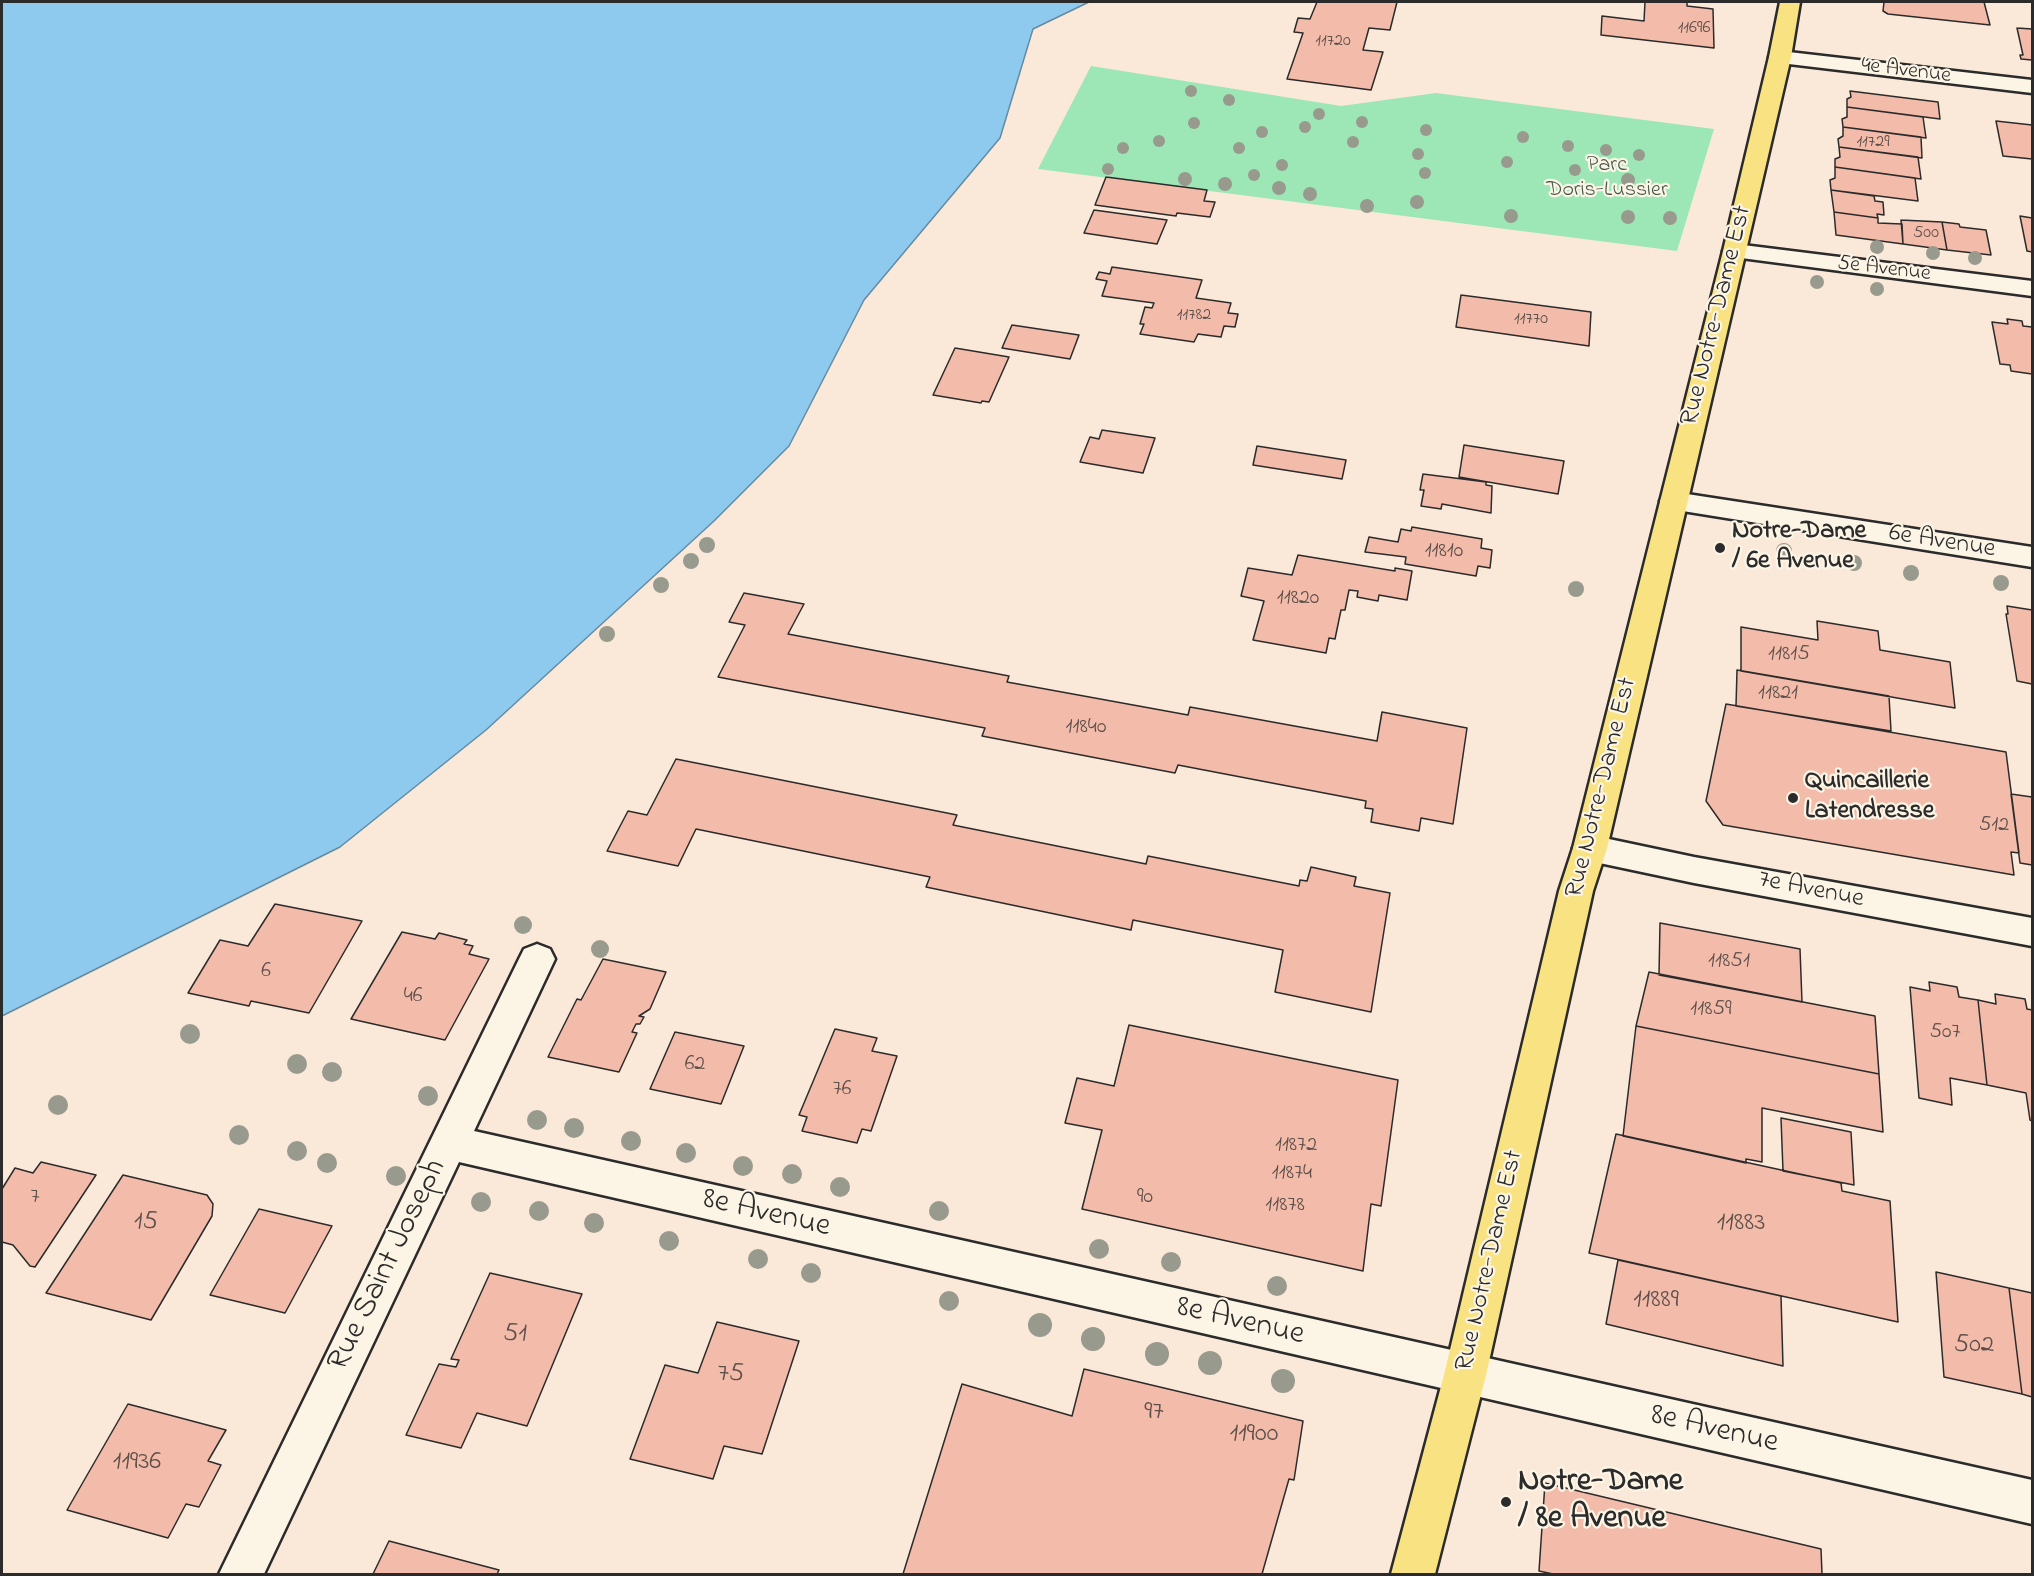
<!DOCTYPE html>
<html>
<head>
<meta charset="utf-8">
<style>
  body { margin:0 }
  #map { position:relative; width:2034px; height:1576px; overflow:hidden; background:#fae9d9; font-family:"Indie Flower",sans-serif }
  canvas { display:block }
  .frame { position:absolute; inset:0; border:3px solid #2b2b2b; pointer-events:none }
</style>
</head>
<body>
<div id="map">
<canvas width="2034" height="1576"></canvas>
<div class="frame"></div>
</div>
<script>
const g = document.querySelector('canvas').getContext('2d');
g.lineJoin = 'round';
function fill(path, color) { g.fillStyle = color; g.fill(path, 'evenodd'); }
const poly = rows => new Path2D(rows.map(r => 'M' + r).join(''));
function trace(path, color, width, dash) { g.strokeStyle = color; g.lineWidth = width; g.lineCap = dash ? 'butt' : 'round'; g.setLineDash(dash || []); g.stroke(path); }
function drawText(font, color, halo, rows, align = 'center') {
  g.font = font + ' "Indie Flower",sans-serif'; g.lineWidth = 4.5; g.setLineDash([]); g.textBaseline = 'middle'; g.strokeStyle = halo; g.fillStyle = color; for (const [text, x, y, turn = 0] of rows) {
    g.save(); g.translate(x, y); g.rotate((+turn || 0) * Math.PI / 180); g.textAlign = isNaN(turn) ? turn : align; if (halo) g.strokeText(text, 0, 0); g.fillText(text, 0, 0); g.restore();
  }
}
fill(poly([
  [1091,66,1341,106,1436,93,1714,129,1677,251,1038,169]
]), '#9de7b6');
const water = poly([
  [2,2,1089,2,1033,29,1000,138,864,300,789,446,714,521,486,730,340,847,2,1016,2,2]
]);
fill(water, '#8ec9ee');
trace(water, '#668aa0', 1.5);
const building = poly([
  [1317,2,1397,2,1390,30,1369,28,1363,50,1383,52,1371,90,1287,79,1303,33,1294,32,1298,18,1310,19,1317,2],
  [1645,2,1687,2,1687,6,1713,9,1714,48,1601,35,1602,16,1644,21,1645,2],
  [1884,2,1984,2,1990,25,1888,14,1883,11,1884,2],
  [2017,28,2032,29,2032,60,2021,59,2020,55,2023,55,2017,28],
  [1850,91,1938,102,1940,119,1847,107,1847,99,1851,97,1850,91],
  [1847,107,1923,117,1926,138,1843,127,1842,119,1847,117,1847,107],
  [1996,121,2032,125,2032,159,2003,156,1996,121],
  [1843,127,1921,137,1922,158,1839,147,1838,139,1843,136,1843,127],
  [1839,147,1918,157,1921,179,1835,167,1835,159,1840,157,1839,147],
  [1835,167,1915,178,1918,201,1831,190,1830,180,1835,178,1835,167],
  [1106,177,1207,190,1204,201,1215,202,1210,217,1177,213,1176,216,1095,205,1106,177],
  [1831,190,1874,196,1875,201,1883,202,1884,215,1877,214,1878,218,1834,212,1831,190],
  [1094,210,1167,220,1157,244,1084,233,1094,210],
  [1834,212,1878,218,1878,223,1902,224,1903,244,1836,235,1834,212],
  [2020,216,2032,218,2032,252,2027,251,2020,216],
  [1901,220,1942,222,1947,250,1903,244,1901,220],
  [1942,222,1959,224,1960,227,1986,230,1991,255,1947,250,1942,222],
  [1112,267,1202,280,1196,298,1231,303,1228,313,1238,314,1235,327,1224,326,1221,337,1198,334,1194,342,1140,334,1144,324,1140,324,1145,307,1152,308,1154,303,1102,296,1107,281,1096,279,1099,272,1110,274,1112,267],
  [1461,295,1591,312,1589,346,1456,327,1461,295],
  [2007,319,2022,321,2023,326,2032,327,2032,374,2011,371,2010,365,2000,364,1992,322,2008,324,2007,319],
  [1012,325,1079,335,1070,359,1002,348,1012,325],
  [955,348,1009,357,989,402,982,401,981,403,933,395,955,348],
  [1102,430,1155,438,1143,473,1080,462,1090,437,1099,439,1102,430],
  [1464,445,1564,461,1558,494,1459,477,1464,445],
  [1257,446,1346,460,1342,479,1253,465,1257,446],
  [1423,474,1486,482,1486,485,1492,486,1491,513,1442,504,1441,509,1421,506,1424,490,1420,490,1423,474],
  [1412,527,1482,539,1481,548,1492,550,1490,568,1478,566,1476,576,1405,564,1406,557,1365,552,1369,537,1398,542,1401,529,1411,531,1412,527],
  [1298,555,1395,571,1395,568,1412,571,1407,600,1379,595,1378,601,1357,597,1358,591,1349,590,1345,610,1341,610,1335,639,1329,638,1326,653,1253,640,1264,601,1241,596,1248,568,1292,575,1298,555],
  [744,593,804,604,788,634,1009,676,1007,682,1188,715,1190,707,1377,741,1382,712,1467,728,1453,824,1421,818,1419,831,1371,822,1373,809,1365,808,1366,801,1178,765,1175,773,982,736,985,728,718,677,745,625,729,622,744,593],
  [2007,606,2032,610,2032,684,2017,681,2006,614,2008,614,2007,606],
  [1817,621,1878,631,1880,650,1950,662,1955,708,1741,671,1741,627,1818,640,1817,621],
  [1737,670,1889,696,1891,731,1736,706,1737,670],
  [1726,704,2006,752,2019,853,2011,852,2014,875,1723,825,1706,801,1726,704],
  [676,759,957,815,953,825,1146,864,1148,856,1299,886,1300,880,1307,881,1311,867,1356,877,1354,886,1390,893,1371,1012,1275,992,1283,950,1133,920,1131,930,926,887,930,877,696,829,678,866,607,851,628,811,647,815,676,759],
  [2011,794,2032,797,2032,865,2020,863,2011,794],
  [275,904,362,921,309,1013,251,1001,249,1006,188,993,220,940,248,946,275,904],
  [1660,923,1800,949,1802,1002,1659,975,1660,923],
  [402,932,435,939,439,933,467,940,464,944,473,946,469,954,489,959,445,1040,351,1019,402,932],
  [603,959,666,972,650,1009,639,1016,644,1017,640,1024,636,1024,632,1032,637,1033,619,1072,548,1057,577,999,581,1000,603,959],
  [1649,972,1875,1016,1879,1074,1636,1026,1649,972],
  [1929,982,1957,987,1959,997,1978,1000,1987,1085,1950,1078,1952,1105,1919,1098,1910,987,1930,991,1929,982],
  [1995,994,2025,999,2027,1009,2032,1010,2032,1121,2030,1120,2026,1093,1987,1085,1978,1000,1996,1004,1995,994],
  [1129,1025,1398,1080,1381,1206,1371,1204,1363,1271,1082,1209,1102,1130,1065,1123,1077,1078,1114,1086,1129,1025],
  [1636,1026,1879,1074,1883,1132,1762,1108,1762,1162,1746,1159,1746,1163,1623,1136,1636,1026],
  [835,1029,877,1038,872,1051,897,1056,871,1131,862,1129,857,1143,802,1131,807,1117,799,1115,835,1029],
  [675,1032,744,1046,721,1104,650,1089,675,1032],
  [1781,1118,1851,1132,1854,1185,1783,1171,1781,1118],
  [1616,1134,1841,1183,1842,1191,1890,1201,1898,1322,1589,1253,1616,1134],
  [41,1162,96,1175,35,1267,30,1266,13,1245,2,1242,2,1189,15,1168,33,1173,41,1162],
  [123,1175,207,1195,213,1204,212,1216,151,1320,46,1293,123,1175],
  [259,1209,332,1226,285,1313,210,1295,259,1209],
  [1618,1260,1781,1296,1783,1366,1606,1324,1618,1260],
  [1936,1272,2009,1288,2022,1394,1944,1377,1936,1272],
  [490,1273,582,1294,527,1426,477,1413,461,1448,406,1435,439,1364,456,1367,459,1360,451,1359,490,1273],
  [2009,1288,2032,1293,2032,1397,2022,1394,2009,1288],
  [717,1322,799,1341,762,1454,724,1446,713,1479,630,1459,665,1365,698,1373,717,1322],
  [1084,1369,1303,1421,1294,1480,1289,1479,1262,1574,903,1574,962,1384,1072,1416,1084,1369],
  [128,1404,226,1430,208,1461,221,1465,199,1507,186,1504,168,1538,67,1510,128,1404],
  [1545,1483,1821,1549,1822,1574,1553,1574,1539,1571,1545,1483],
  [389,1541,499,1570,497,1574,373,1574,389,1541]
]);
fill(building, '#f3bba9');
trace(building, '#2b2b2b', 1.5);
const minor = poly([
  [1780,51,2032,80,2032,93,1772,62,1769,57,1772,52,1780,51],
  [1735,244,2032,281,2032,296,1726,256,1723,251,1726,246,1735,244],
  [1674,492,2032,547,2032,567,1664,508,1660,501,1664,494,1674,492],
  [1590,835,1694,857,2032,918,2032,946,1694,883,1590,861,1578,857,1573,848,1578,839,1590,835],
  [537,944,550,949,555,959,474,1131,2032,1480,2032,1524,459,1162,264,1574,219,1574,519,959,524,949,537,944]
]);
const major = poly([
  [1780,2,1800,2,1791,57,1607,848,1593,891,1486,1375,1435,1574,1391,1574,1444,1375,1559,891,1573,848,1723,251,1769,57,1780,2]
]);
trace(minor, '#2b2b2b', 5);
trace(major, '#2b2b2b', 5);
fill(minor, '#fcf5e5');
fill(major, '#f8e281');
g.fillStyle = '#989a8d';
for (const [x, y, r] of [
  [1191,91,6],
  [1229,100,6],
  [1319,114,6],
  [1362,122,6],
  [1194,123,6],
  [1305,127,6],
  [1426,130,6],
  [1262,132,6],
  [1523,137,6],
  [1159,141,6],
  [1353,142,6],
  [1568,146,6],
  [1123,148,6],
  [1239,148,6],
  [1606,150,6],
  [1418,154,6],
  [1639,155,6],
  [1507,162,6],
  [1282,165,6],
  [1108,169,6],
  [1575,170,6],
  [1425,173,6],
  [1254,175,6],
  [1185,179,7],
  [1628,180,7],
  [1225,184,7],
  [1279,188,7],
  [1310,194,7],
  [1417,202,7],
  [1367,206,7],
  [1511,216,7],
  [1628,217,7],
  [1670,218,7],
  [1877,247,7],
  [1933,253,7],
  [1975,258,7],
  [1817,282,7],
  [1877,289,7],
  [707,545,8],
  [1784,551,8],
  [691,561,8],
  [1854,563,8],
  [1911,573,8],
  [2001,583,8],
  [661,585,8],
  [1576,589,8],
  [607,634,8],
  [523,925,9],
  [600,949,9],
  [190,1034,10],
  [297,1064,10],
  [332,1072,10],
  [428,1096,10],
  [58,1105,10],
  [537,1120,10],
  [574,1128,10],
  [239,1135,10],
  [631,1141,10],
  [297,1151,10],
  [686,1153,10],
  [327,1163,10],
  [743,1166,10],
  [792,1174,10],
  [396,1176,10],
  [840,1187,10],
  [481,1202,10],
  [539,1211,10],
  [939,1211,10],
  [594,1223,10],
  [669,1241,10],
  [1099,1249,10],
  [758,1259,10],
  [1171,1262,10],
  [811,1273,10],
  [1277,1286,10],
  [949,1301,10],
  [1040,1325,12],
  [1093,1339,12],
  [1157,1354,12],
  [1210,1363,12],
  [1283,1381,12]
]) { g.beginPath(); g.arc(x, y, r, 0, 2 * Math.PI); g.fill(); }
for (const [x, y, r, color] of [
  [1720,548,6,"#2b2b2b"],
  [1793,798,6,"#2b2b2b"],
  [1506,1502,6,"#2b2b2b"]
]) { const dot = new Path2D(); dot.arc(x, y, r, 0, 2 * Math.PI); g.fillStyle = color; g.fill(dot); trace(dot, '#fcf5e5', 2); }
drawText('18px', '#5d4f4a', null, [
  ["11696",1694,29],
  ["11720",1333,42],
  ["11729",1873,143],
  ["500",1926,234],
  ["11782",1194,316],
  ["11770",1531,320]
]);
drawText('22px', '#2b2b2b', '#fcf5e5', [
  ["4e Avenue",1906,72,7],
  ["5e Avenue",1884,270,7]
]);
drawText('22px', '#485a4e', '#fcf5e5', [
  ["Parc",1607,166],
  ["Doris-Lussier",1607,191]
]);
drawText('22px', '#5d4f4a', null, [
  ["11810",1444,552],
  ["11820",1298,599],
  ["11815",1789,655],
  ["11821",1778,694],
  ["11840",1086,728],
  ["512",1994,826],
  ["11851",1729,962],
  ["6",266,972],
  ["46",413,997],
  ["11859",1711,1010],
  ["507",1945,1033],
  ["62",695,1065],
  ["76",842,1090],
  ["11872",1296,1146],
  ["11874",1292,1174],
  ["7",35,1198],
  ["90",1145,1198],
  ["11878",1285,1206]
]);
drawText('26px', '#2b2b2b', '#fcf5e5', [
  ["Rue Notre-Dame Est",1718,316,-76],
  ["6e Avenue",1942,543,9],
  ["Rue Notre-Dame Est",1603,788,-76],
  ["7e Avenue",1811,891,11],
  ["Rue Notre-Dame Est",1491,1261,-77]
]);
drawText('bold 26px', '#2b2b2b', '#fcf5e5', [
  ["Notre-Dame",1732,533],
  ["/ 6e Avenue",1732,563],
  ["Quincaillerie",1805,783],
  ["Latendresse",1805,813]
], 'left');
drawText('27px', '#5d4f4a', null, [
  ["15",146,1224],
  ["11883",1741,1225],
  ["11889",1656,1302],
  ["51",515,1336],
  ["502",1974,1347],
  ["75",731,1376],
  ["97",1154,1414],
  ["11900",1254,1436],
  ["11936",137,1464]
]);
drawText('32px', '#2b2b2b', '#fcf5e5', [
  ["8e Avenue",766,1215,13],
  ["Rue Saint Joseph",389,1266,-64],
  ["8e Avenue",1240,1323,13],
  ["8e Avenue",1714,1431,13]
]);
drawText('bold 32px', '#2b2b2b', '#fcf5e5', [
  ["Notre-Dame",1518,1484],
  ["/ 8e Avenue",1518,1521]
], 'left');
</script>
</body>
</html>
